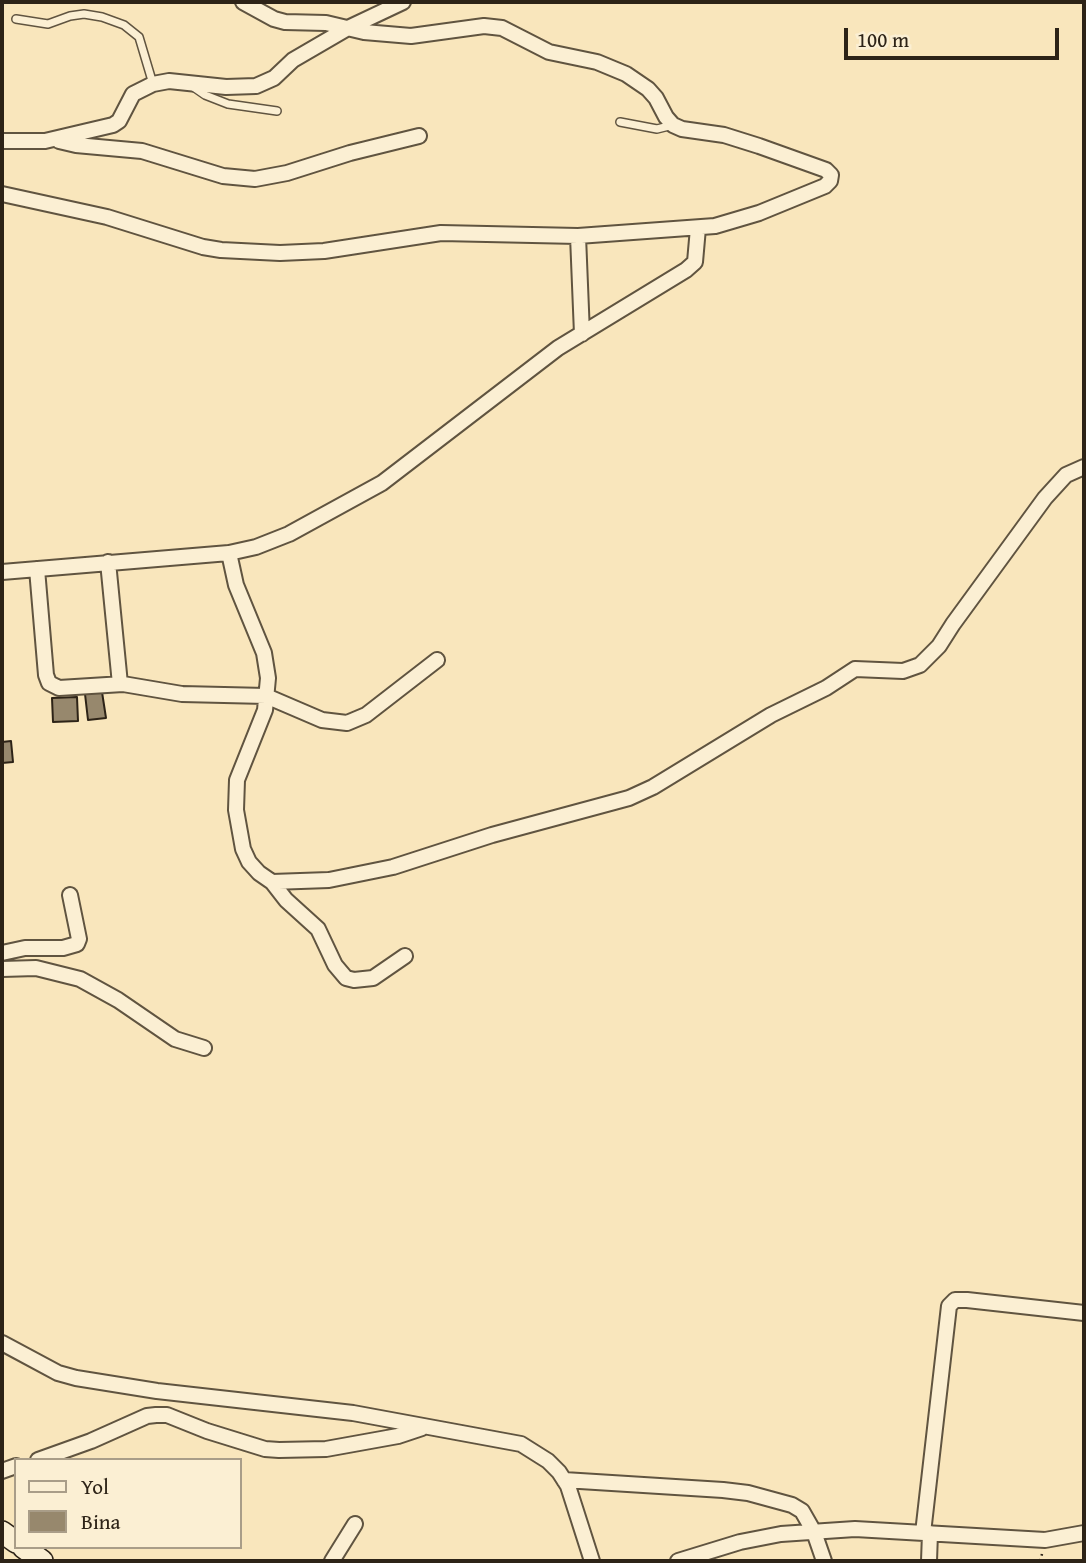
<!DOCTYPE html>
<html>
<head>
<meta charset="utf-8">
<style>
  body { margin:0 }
  #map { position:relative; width:1086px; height:1563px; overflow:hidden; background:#f9e6bc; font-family:"Gentium Book Plus",serif }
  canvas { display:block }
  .frame { position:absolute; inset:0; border:4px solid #2d2317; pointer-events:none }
  .legend { position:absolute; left:14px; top:1458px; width:228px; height:91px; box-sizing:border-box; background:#fbefd3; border:2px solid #a99d88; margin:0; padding:9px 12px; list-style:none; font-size:21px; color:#2d2317 }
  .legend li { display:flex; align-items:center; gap:14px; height:35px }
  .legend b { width:35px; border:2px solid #a99d88 }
  .scale { position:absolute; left:844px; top:28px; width:215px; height:32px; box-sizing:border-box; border:4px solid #2d2317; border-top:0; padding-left:9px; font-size:21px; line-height:24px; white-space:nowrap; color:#2d2317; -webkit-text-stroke:5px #fbefd3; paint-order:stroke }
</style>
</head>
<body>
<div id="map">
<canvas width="1086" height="1563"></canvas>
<div class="frame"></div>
<ul class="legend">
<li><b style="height:9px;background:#fbefd3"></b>Yol</li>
<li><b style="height:19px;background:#97886d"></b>Bina</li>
</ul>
<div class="scale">100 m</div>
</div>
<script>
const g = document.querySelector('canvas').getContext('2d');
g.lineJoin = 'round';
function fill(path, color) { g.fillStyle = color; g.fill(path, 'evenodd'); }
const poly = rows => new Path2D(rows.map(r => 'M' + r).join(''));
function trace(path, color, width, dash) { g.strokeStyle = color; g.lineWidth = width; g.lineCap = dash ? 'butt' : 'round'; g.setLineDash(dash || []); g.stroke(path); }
const building = poly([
  [102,692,106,718,88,720,85,694,102,692],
  [77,697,78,721,53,722,52,698,77,697],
  [11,741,13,762,2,763,2,742,11,741]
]);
fill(building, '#97886d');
trace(building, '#2d2317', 2);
const lane = poly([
  [16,19,48,24,70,16,84,14,102,17,124,25,139,37,153,84],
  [192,86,205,95,228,104,277,111],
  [620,122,657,129,673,125]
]);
const street = poly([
  [2,141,45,141,113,125,119,121,133,94,153,84,169,81,226,87,256,86,274,78,293,60,348,28,403,2],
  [59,141,76,145,142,151,223,176,255,179,287,173,350,153,419,136],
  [2,194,107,217,203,247,221,250,280,253,324,251,441,233,578,236,715,226,759,213,825,186,830,181,831,175,826,170,759,146,724,135,682,129,673,125,666,117,656,98,648,89,626,74,597,62,549,52,502,28,484,26,411,36,364,32,326,23,285,22,274,19,243,2],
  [578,236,582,334],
  [229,553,236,585,264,653,268,678,265,710,237,780,236,810,243,849,249,862,259,873,272,882,329,880,393,867,492,835,629,798,653,787,771,715,826,688,855,669,903,671,920,665,939,646,953,624,1045,498,1066,475,1084,467],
  [108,562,120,684],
  [37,569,46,675,49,683,59,688,123,684,182,694,266,696,322,720,347,723,366,715,437,660],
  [2,572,229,553,256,547,289,534,382,483,558,348,686,270,695,262,698,228],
  [272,882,286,900,318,929,335,965,346,978,354,980,373,978,405,956],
  [2,953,25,948,63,948,77,944,79,939,70,895],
  [2,969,36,968,80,979,118,1000,175,1039,204,1048],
  [2,1343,58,1373,76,1378,157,1391,353,1413,521,1444,548,1461,559,1472,568,1486,592,1561],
  [38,1460,91,1441,147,1416,156,1415,167,1415,207,1431,265,1449,279,1450,326,1449,398,1436,422,1428],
  [2,1471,16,1466],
  [564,1480,723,1490,748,1493,792,1505,802,1511,814,1532,824,1561],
  [923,1533,949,1306,955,1300,967,1300,1084,1313],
  [332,1561,355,1524],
  [678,1561,740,1542,781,1534,855,1529,1045,1540,1084,1533],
  [929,1561,930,1533]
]);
const secondary = poly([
  [2,1532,16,1542],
  [23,1547,42,1561]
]);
trace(lane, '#605440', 10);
trace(street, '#605440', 18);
trace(secondary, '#2d2317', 24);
trace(poly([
  [1040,1561,1042,1554]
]), '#2d2317', 2.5, [2, 3.5]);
trace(lane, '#fbefd3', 7);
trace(street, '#fbefd3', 14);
trace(secondary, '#fbefd3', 21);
</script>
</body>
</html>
